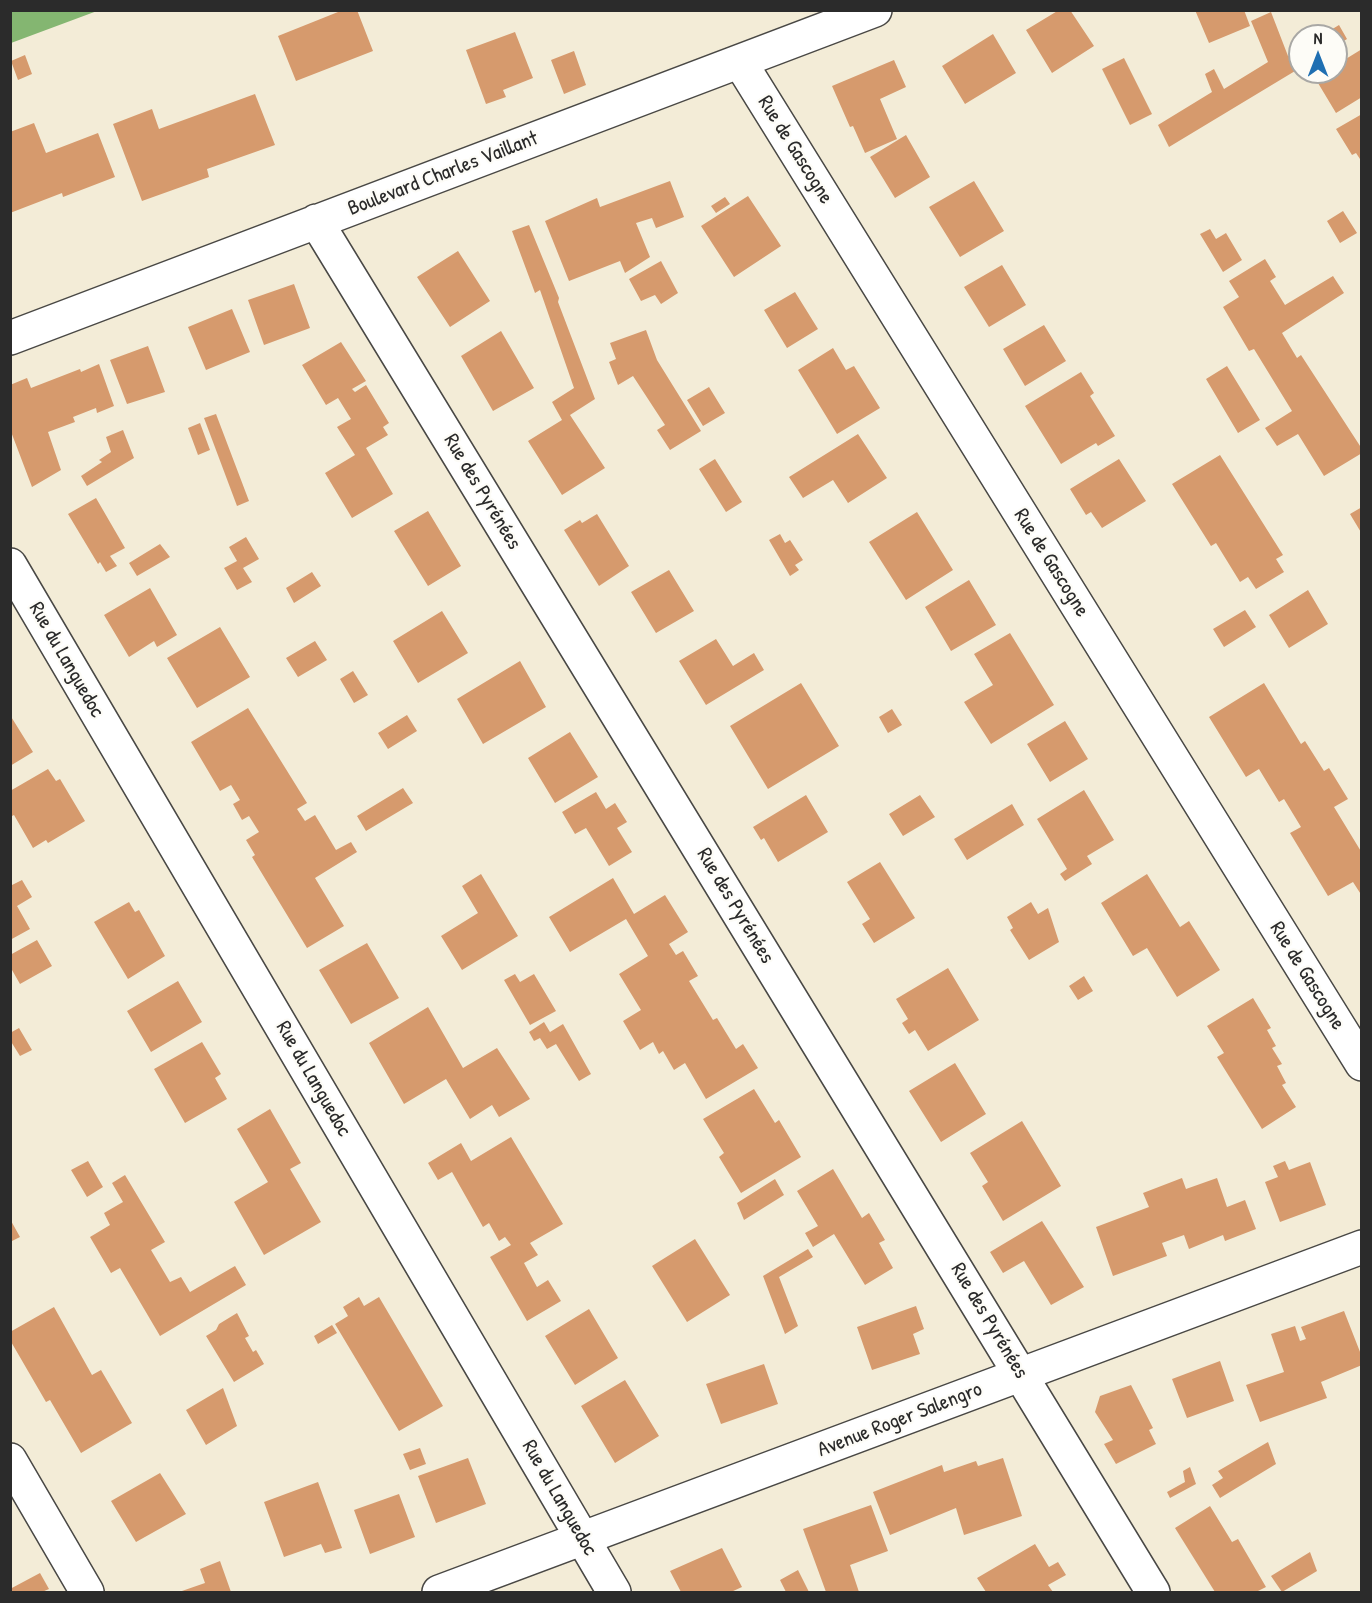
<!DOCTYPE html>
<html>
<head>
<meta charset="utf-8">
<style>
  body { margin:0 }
  #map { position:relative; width:1372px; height:1603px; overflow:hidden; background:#f3ecd7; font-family:"Patrick Hand",sans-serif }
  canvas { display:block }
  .frame { position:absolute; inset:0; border:12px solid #2b2b2b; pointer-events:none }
  .north { position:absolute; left:1288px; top:24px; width:60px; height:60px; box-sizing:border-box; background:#fdfcf7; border:2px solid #a9a8a5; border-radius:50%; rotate:0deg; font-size:16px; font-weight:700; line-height:24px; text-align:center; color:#2b2b2b }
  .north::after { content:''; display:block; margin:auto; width:21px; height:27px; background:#1f6fb2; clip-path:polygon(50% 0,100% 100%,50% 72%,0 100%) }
</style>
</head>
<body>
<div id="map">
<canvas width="1372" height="1603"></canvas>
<div class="frame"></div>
<div class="north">N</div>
</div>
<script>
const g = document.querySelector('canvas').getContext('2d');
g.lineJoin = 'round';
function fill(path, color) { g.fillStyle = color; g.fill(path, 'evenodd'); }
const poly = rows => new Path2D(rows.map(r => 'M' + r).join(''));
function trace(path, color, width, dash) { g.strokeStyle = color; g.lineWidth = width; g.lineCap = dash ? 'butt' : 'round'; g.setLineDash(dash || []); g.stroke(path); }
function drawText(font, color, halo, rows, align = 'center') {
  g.font = font + ' "Patrick Hand",sans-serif'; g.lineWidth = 4.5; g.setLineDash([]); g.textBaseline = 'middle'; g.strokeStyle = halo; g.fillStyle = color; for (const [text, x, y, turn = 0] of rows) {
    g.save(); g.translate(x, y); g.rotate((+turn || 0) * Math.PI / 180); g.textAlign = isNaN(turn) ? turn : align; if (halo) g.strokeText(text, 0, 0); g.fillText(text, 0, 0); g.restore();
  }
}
fill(poly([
  [11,10,97,10,97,11,11,43]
]), '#84b671');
fill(poly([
  [343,10,357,10,373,51,296,81,278,36],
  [1059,10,1070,10,1094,46,1052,73,1026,30],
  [1195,10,1244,10,1250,26,1209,43],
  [1271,12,1288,56,1300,49,1300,68,1169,147,1158,125,1212,92,1205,74,1214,69,1224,89,1268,62,1251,21],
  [1339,25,1347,39,1336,46,1336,36,1321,36],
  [515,32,533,78,503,90,506,97,486,104,466,50],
  [993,34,1016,73,965,104,942,66],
  [1362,49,1362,97,1336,113,1315,78,1324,72,1336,72,1336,65],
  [574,51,586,85,564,94,551,60],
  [25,55,32,74,18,80,11,61],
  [1124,58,1152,114,1130,125,1102,69],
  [894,60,906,87,880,99,897,139,865,153,853,126,850,127,832,86],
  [255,94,275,145,207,169,209,177,142,201,113,124,152,109,159,129],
  [1362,114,1362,162,1356,153,1352,155,1336,129],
  [34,123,46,153,98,133,115,177,63,197,62,193,10,213,10,132],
  [906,135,930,177,895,198,870,157],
  [670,181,684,217,656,228,652,218,636,223,650,257,625,273,620,261,569,281,545,221,597,198,600,207],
  [974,181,1004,231,960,257,929,207],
  [748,196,781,246,734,277,701,226],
  [725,197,730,204,716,213,711,206],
  [1343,211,1357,233,1340,243,1327,221],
  [529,225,559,298,558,302,595,399,570,415,605,468,562,495,528,441,562,420,552,402,574,388,540,290,535,293,512,231],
  [1210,229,1216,239,1226,233,1242,260,1223,272,1200,234],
  [458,251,490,301,450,327,417,277],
  [1265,259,1276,277,1270,281,1285,305,1333,276,1344,293,1282,333,1297,358,1301,355,1362,449,1362,453,1324,476,1298,434,1277,446,1265,428,1292,411,1254,349,1249,351,1223,307,1239,297,1229,281],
  [661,261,678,293,661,304,655,295,641,301,629,279],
  [1002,265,1026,305,989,327,964,287],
  [294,284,310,328,264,345,248,300],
  [795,292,818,329,787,348,764,310],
  [232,309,250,352,206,370,188,327],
  [1044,325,1066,361,1025,386,1003,349],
  [646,330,657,360,701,431,670,450,657,430,665,425,633,376,618,385,609,362,616,359,610,343],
  [501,331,534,388,493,411,461,356],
  [341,342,366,381,352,389,355,392,366,385,389,423,383,427,388,435,366,448,393,494,352,518,325,473,355,455,337,427,351,419,338,398,326,405,302,365],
  [148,346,165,392,127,404,110,360],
  [833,348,846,370,854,366,880,408,837,434,798,370],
  [99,364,114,406,97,413,96,408,73,417,75,422,48,432,61,470,32,487,10,429,10,385,27,378,31,388,80,369,81,372],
  [1227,366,1260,420,1238,433,1206,379],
  [1081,372,1094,393,1090,396,1115,436,1098,446,1096,443,1061,464,1025,406],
  [709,387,725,413,703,426,687,400],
  [216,414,249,501,237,506,204,418],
  [200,423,210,450,198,455,188,428],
  [123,430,134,458,87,486,81,476,102,462,99,460,111,452,106,437],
  [858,434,887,478,848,503,833,480,803,498,789,477],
  [1220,455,1283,555,1276,559,1284,572,1256,589,1248,577,1240,582,1216,543,1211,546,1172,484],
  [715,459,742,502,726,512,699,469],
  [1119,459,1146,501,1102,528,1091,512,1086,515,1070,489],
  [96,498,125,548,110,556,117,566,106,572,100,562,98,564,68,514],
  [1362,507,1362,534,1350,514],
  [428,511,461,566,428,586,394,531],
  [917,512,953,570,906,600,869,542],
  [597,514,629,566,599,586,564,530,580,520,582,523],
  [780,534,785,543,790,540,803,560,795,565,799,570,790,576,769,540],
  [246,537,259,559,243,568,252,582,237,590,224,568,237,561,229,547],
  [160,544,170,557,137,576,129,563],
  [669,570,694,611,656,633,631,592],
  [312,572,321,586,294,603,286,588],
  [969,580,996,625,951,651,925,607],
  [150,588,177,635,157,647,154,641,129,657,104,615],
  [1308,590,1328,624,1289,648,1269,615],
  [1245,610,1256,627,1224,647,1213,629],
  [442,611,468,653,418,683,393,641],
  [220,627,250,677,197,708,167,658],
  [1010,633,1054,705,991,744,964,702,993,685,974,654],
  [716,639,733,666,754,653,764,670,706,705,679,661],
  [315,641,327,660,298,677,286,658],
  [520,661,546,707,483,744,457,699],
  [353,671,368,695,354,703,340,679],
  [801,683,839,746,768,789,730,726],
  [1264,683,1301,744,1305,741,1324,771,1329,768,1348,799,1334,807,1362,853,1362,896,1353,882,1328,896,1290,833,1301,827,1284,799,1279,802,1259,769,1246,777,1209,717],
  [248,708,307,803,297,809,305,821,315,815,336,850,351,842,357,852,315,878,344,926,307,948,252,857,255,855,246,840,259,832,249,816,242,820,233,804,240,800,231,785,220,791,191,742],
  [892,709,902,725,888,733,879,717],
  [10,715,33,752,10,766],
  [407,715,417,731,388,749,378,733],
  [1065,721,1088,759,1050,782,1027,744],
  [570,732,598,777,555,803,528,758],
  [48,769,56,781,60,779,85,821,48,843,46,840,33,848,14,815,10,817,10,791],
  [403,788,413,803,366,831,357,816],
  [1084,790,1114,840,1087,856,1092,864,1065,881,1060,874,1067,869,1037,819],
  [596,792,606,809,615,803,627,822,617,828,632,852,609,866,586,828,575,834,562,812],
  [806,795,828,832,778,862,764,838,761,840,753,827],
  [920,795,935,817,903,836,889,814],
  [1012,804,1024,825,967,860,954,839],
  [880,862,915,918,874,943,862,924,870,919,847,882],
  [481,874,518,936,462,970,441,936,478,913,462,886],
  [1147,874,1180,927,1189,921,1220,970,1177,997,1147,948,1133,956,1101,903],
  [613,878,634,914,665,895,688,932,669,944,676,955,683,951,698,976,689,981,713,1020,717,1018,736,1049,743,1044,758,1068,706,1099,685,1063,674,1070,663,1051,659,1054,653,1042,640,1050,623,1021,641,1010,619,974,648,956,626,919,570,952,549,917],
  [22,880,32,897,17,906,30,929,10,940,10,886],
  [129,902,135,912,139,910,165,956,128,979,94,922],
  [1031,902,1038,914,1048,908,1059,942,1029,960,1010,930,1013,928,1007,917],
  [37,940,52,966,20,984,12,970,10,971,10,955],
  [367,943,399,998,351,1024,319,970],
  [948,968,979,1020,928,1051,915,1030,909,1034,902,1023,908,1019,896,999],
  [515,974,520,982,534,974,556,1011,530,1025,504,980],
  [1084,976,1093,991,1078,1000,1069,986],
  [178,981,202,1022,151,1052,127,1011],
  [1253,998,1271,1028,1267,1030,1276,1046,1272,1048,1282,1064,1277,1066,1286,1083,1282,1085,1296,1107,1262,1129,1217,1057,1224,1053,1207,1026],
  [428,1007,463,1068,497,1048,530,1099,499,1117,492,1105,470,1119,446,1079,404,1104,369,1043],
  [544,1022,550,1032,563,1024,591,1074,579,1081,556,1044,547,1049,540,1038,534,1041,529,1032],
  [19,1028,32,1050,20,1056,10,1040,10,1033],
  [202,1042,221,1074,215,1078,227,1099,185,1123,154,1069],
  [955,1063,986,1114,941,1142,909,1091],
  [754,1089,775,1123,779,1120,801,1157,741,1193,719,1157,724,1153,703,1119],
  [270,1109,301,1163,290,1169,321,1222,264,1255,234,1202,268,1182,237,1129],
  [1022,1121,1061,1186,1003,1221,982,1186,988,1182,970,1153],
  [511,1137,563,1224,530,1243,538,1255,524,1263,537,1287,548,1280,561,1301,527,1321,490,1257,511,1245,505,1237,499,1241,489,1223,483,1227,452,1172,438,1180,428,1163,461,1143,471,1161],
  [88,1161,103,1187,87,1197,71,1170],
  [1285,1161,1289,1170,1310,1162,1326,1205,1280,1222,1265,1182,1278,1177,1273,1166],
  [833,1169,862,1218,869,1213,885,1240,879,1243,893,1268,865,1285,834,1234,813,1247,805,1233,818,1226,797,1191],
  [125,1175,165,1242,151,1250,170,1282,181,1277,190,1292,235,1266,246,1285,160,1336,120,1268,111,1273,90,1237,110,1225,104,1213,123,1202,112,1183],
  [1182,1178,1186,1189,1217,1178,1227,1207,1245,1200,1256,1229,1225,1241,1223,1235,1189,1249,1184,1235,1162,1243,1167,1256,1113,1276,1096,1227,1149,1207,1143,1193],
  [775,1179,784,1195,744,1220,737,1203],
  [10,1219,20,1237,10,1242],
  [1042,1221,1084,1287,1051,1305,1024,1261,1003,1273,990,1252],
  [695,1239,730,1295,687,1322,652,1266],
  [808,1249,813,1257,779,1277,798,1326,785,1334,763,1276],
  [359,1297,364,1306,379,1297,443,1406,399,1431,335,1324,348,1316,343,1307],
  [916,1306,924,1329,913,1334,920,1354,872,1370,857,1327],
  [54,1307,92,1375,101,1370,132,1423,81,1453,50,1400,46,1402,10,1340,10,1332],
  [589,1309,618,1358,575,1385,545,1336],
  [1344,1311,1362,1357,1362,1365,1321,1382,1327,1398,1260,1422,1246,1385,1284,1372,1271,1334,1295,1326,1300,1341,1306,1339,1301,1327],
  [237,1313,249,1336,245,1338,253,1352,256,1350,264,1364,234,1382,206,1336,216,1330,219,1324],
  [332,1325,337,1333,318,1344,314,1336],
  [1220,1361,1234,1401,1187,1418,1172,1379],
  [764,1364,778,1404,721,1424,706,1384],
  [625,1380,659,1436,615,1463,581,1406],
  [1131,1385,1153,1428,1149,1430,1156,1444,1116,1464,1104,1444,1113,1440,1095,1412,1100,1396],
  [223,1388,237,1426,206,1445,186,1410],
  [1268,1442,1276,1464,1220,1498,1212,1485,1223,1478,1218,1471],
  [420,1448,426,1464,410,1470,403,1454],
  [468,1458,486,1504,436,1523,418,1476],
  [1003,1458,1022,1516,964,1535,956,1508,890,1535,873,1492,942,1465,944,1472,976,1461,978,1466],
  [1190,1467,1196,1484,1170,1498,1167,1492,1185,1482,1183,1471],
  [160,1473,186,1514,136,1542,111,1501],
  [318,1482,342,1548,325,1553,321,1544,284,1557,264,1502],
  [399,1494,415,1537,370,1554,354,1510],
  [871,1505,888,1551,850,1565,859,1592,826,1592,803,1529],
  [1210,1506,1232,1542,1238,1539,1266,1587,1256,1592,1215,1592,1175,1528],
  [1035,1544,1049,1567,1058,1562,1066,1575,1048,1585,1053,1592,986,1592,977,1578],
  [722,1548,742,1587,731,1592,681,1592,670,1571],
  [1310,1552,1317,1571,1282,1592,1271,1576],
  [220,1561,231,1592,179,1592,205,1583,200,1569],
  [798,1570,809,1592,786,1592,780,1580],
  [40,1573,49,1589,42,1592,10,1592,10,1589]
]), '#d69a6d');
const minor = poly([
  [740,62,1362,1064],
  [316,221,1153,1592],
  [10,338,875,10],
  [10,565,614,1592],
  [10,1460,87,1592],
  [439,1592,1362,1247]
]);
trace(minor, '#494845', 36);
trace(minor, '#fff', 33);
drawText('21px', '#2b2b2b', '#fdfcf7', [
  ["Rue de Gascogne",795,150,58],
  ["Boulevard Charles Vaillant",443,174,-21],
  ["Rue des Pyrénées",482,492,59],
  ["Rue de Gascogne",1051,563,58],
  ["Rue du Languedoc",66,660,60],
  ["Rue des Pyrénées",735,906,59],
  ["Rue de Gascogne",1307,976,58],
  ["Rue du Languedoc",313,1079,60],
  ["Rue des Pyrénées",989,1321,59],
  ["Avenue Roger Salengro",900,1420,-21],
  ["Rue du Languedoc",559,1498,60]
]);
</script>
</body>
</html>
